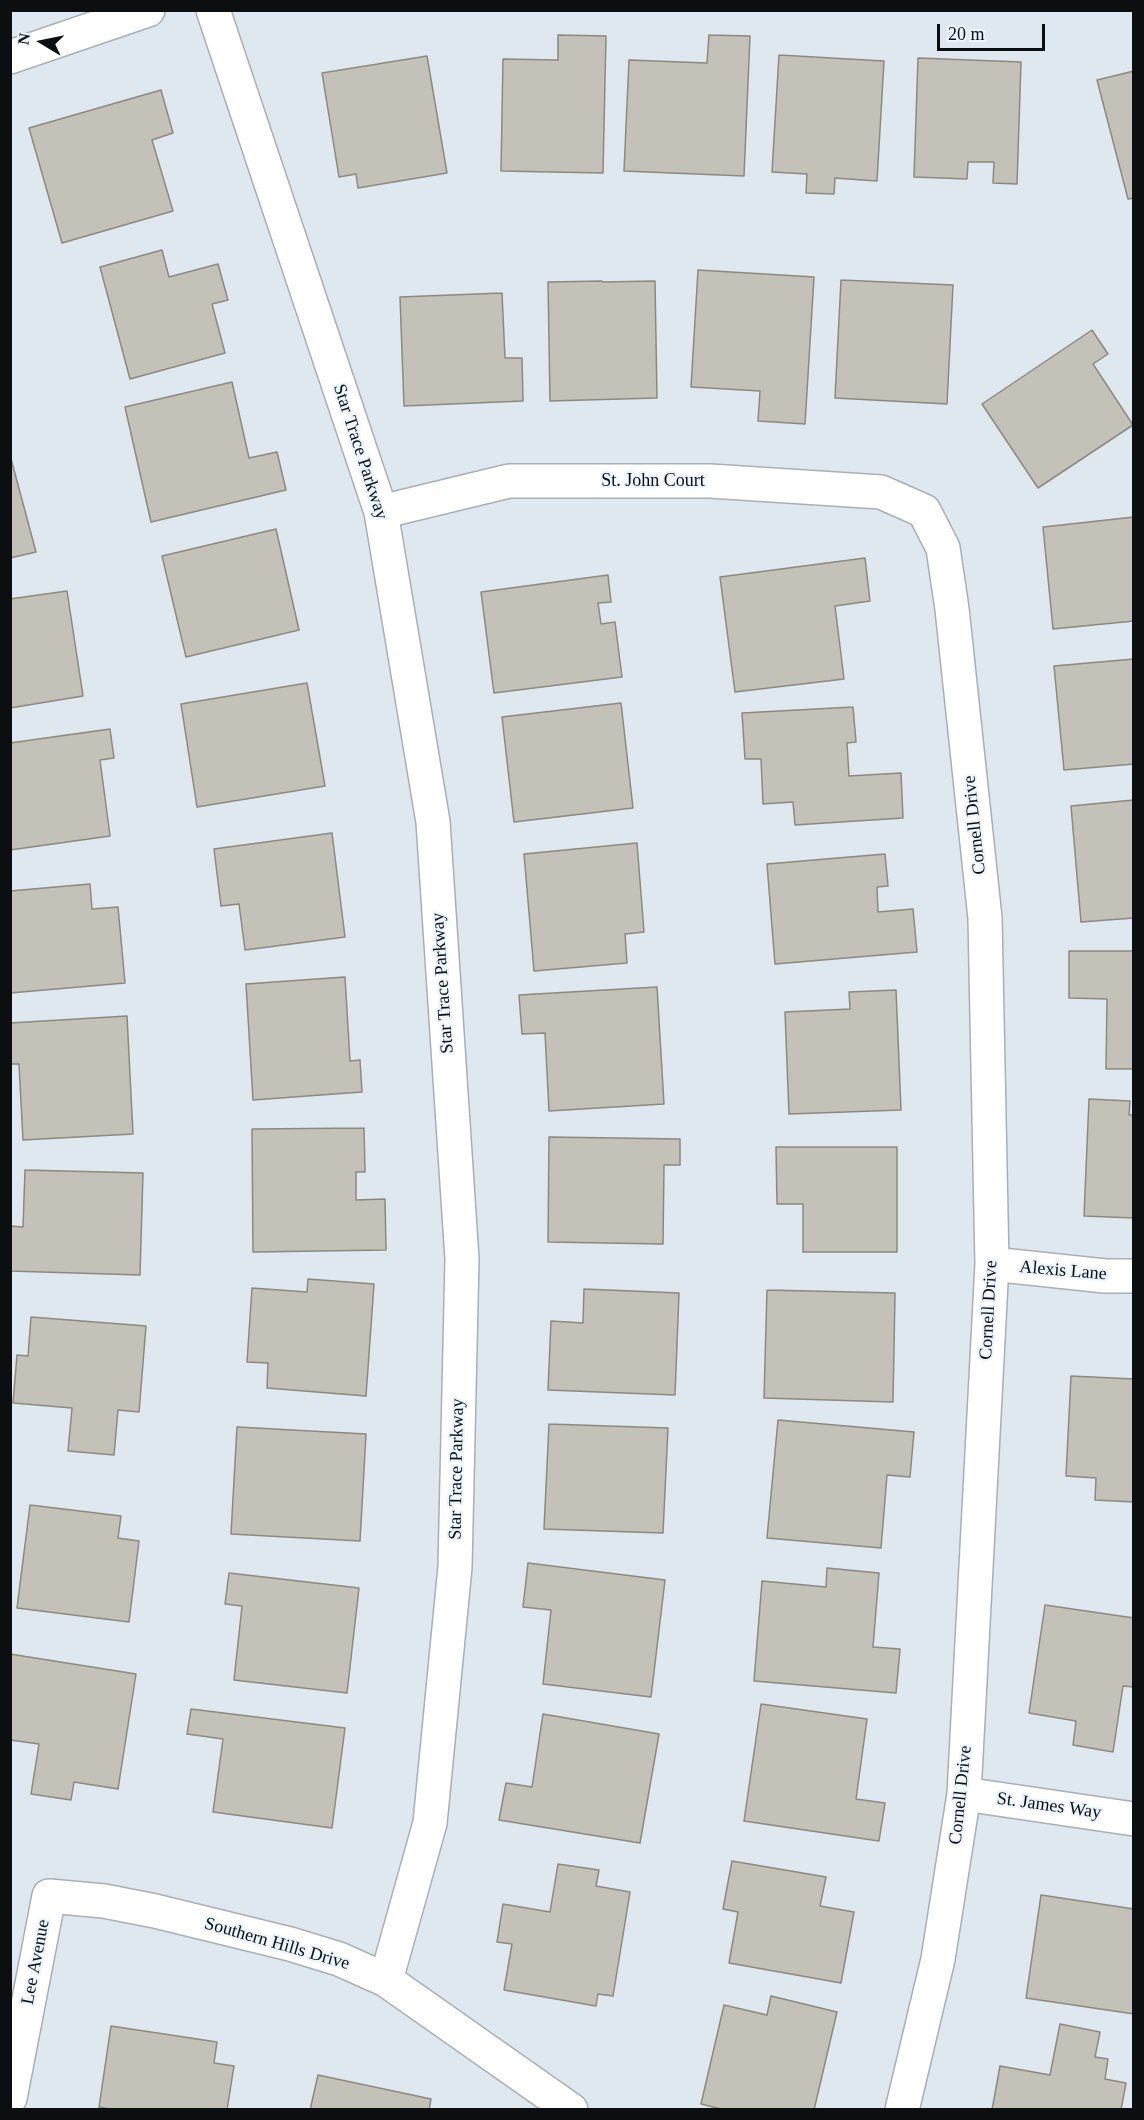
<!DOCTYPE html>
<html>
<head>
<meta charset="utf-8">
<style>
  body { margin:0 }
  #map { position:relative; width:1144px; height:2120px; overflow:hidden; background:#dfe7ef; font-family:"Times New Roman",serif }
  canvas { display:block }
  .frame { position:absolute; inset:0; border:12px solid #0c0f12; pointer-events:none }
  .north { position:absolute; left:12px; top:12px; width:60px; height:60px; -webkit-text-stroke:4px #ecf4fc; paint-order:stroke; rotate:280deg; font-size:16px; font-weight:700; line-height:24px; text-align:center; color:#0c0f12 }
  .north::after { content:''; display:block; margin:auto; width:21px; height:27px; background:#0c0f12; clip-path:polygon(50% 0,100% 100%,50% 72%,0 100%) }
  .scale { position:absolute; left:937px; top:24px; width:108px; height:27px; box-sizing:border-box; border:3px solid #0c0f12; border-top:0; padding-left:8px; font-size:18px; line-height:21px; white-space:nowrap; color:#0c0f12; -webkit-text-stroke:4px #ecf4fc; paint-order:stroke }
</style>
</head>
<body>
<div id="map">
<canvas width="1144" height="2120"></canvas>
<div class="frame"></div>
<div class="north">N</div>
<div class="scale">20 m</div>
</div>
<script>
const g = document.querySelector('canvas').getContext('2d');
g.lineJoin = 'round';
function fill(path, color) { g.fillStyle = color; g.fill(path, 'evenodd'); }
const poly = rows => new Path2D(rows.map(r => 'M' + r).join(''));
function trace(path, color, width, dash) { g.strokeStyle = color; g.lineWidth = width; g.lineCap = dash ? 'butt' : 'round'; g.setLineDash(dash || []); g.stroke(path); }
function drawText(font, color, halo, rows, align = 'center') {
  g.font = font + ' "Times New Roman",serif'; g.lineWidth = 4.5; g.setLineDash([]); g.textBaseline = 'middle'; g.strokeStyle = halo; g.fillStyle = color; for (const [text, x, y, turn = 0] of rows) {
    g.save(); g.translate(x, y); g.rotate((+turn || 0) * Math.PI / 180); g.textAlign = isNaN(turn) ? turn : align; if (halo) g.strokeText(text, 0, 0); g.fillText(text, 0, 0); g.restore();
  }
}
const building = poly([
  [558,35,606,36,603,173,501,171,503,59,558,60,558,35],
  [709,35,750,36,744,176,624,171,629,60,707,63,709,35],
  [779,55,884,61,877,181,835,178,834,194,806,193,807,174,772,172,779,55],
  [427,56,447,173,358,188,356,174,339,177,322,73,427,56],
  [918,58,1021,62,1017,184,993,183,994,162,968,162,967,179,914,177,918,58],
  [1134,71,1134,198,1128,199,1097,80,1134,71],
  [161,90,173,133,152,140,173,211,62,243,29,128,161,90],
  [162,250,169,277,218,264,228,300,212,304,225,353,130,379,100,267,162,250],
  [698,270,814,277,805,424,758,421,760,391,691,387,698,270],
  [841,280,953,285,947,404,835,398,841,280],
  [602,281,603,282,655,281,657,398,550,401,548,282,602,281],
  [502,293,505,358,522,358,523,401,404,406,400,297,502,293],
  [1092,330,1108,354,1093,364,1133,425,1038,488,982,404,1092,330],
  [232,382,249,458,277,452,286,490,151,522,125,407,232,382],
  [10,455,36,552,10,558,10,455],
  [1134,517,1134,621,1053,629,1043,527,1134,517],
  [276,529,299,630,186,657,162,556,276,529],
  [865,558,870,601,835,606,844,679,735,692,720,577,865,558],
  [608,575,611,602,598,603,601,624,615,622,622,677,494,693,481,592,608,575],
  [67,591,83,696,10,708,10,599,67,591],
  [1134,659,1134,764,1064,770,1054,666,1134,659],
  [307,683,325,786,197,807,181,704,307,683],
  [621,703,633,808,514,822,502,717,621,703],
  [853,707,856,742,847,743,849,776,901,773,903,818,795,825,793,802,763,804,761,759,745,759,742,713,853,707],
  [110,729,114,758,100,760,110,836,10,850,10,743,110,729],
  [1134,800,1134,918,1081,922,1071,806,1134,800],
  [332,833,345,937,245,950,239,904,221,906,214,849,332,833],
  [637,843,644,932,625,934,627,963,534,971,524,854,637,843],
  [885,854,888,886,877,887,878,912,913,909,917,952,775,964,767,864,885,854],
  [90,884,92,909,118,907,125,983,10,993,10,891,90,884],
  [1069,951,1134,951,1134,1069,1106,1069,1107,999,1069,998,1069,951],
  [345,977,350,1061,360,1060,362,1092,253,1100,246,984,345,977],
  [657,987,664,1104,549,1111,545,1033,522,1034,519,995,657,987],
  [896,990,901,1110,789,1114,785,1012,850,1009,849,992,896,990],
  [127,1016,133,1134,23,1140,19,1064,10,1064,10,1023,127,1016],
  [1089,1099,1130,1101,1129,1115,1134,1115,1134,1218,1084,1216,1089,1099],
  [364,1128,365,1172,356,1172,356,1200,385,1199,386,1250,253,1252,252,1129,364,1128],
  [549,1137,680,1139,680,1165,664,1165,663,1244,548,1242,549,1137],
  [776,1147,897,1147,897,1252,803,1252,803,1204,777,1204,776,1147],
  [25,1170,143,1173,140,1275,10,1271,10,1226,23,1227,25,1170],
  [308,1279,374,1284,366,1396,267,1388,268,1363,247,1362,252,1288,307,1292,308,1279],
  [584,1289,679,1293,675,1395,548,1390,551,1321,583,1323,584,1289],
  [767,1290,895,1293,893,1402,764,1398,767,1290],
  [31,1317,146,1326,139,1412,118,1410,114,1455,68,1451,72,1408,13,1403,17,1355,28,1356,31,1317],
  [1071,1376,1134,1379,1134,1502,1095,1500,1096,1478,1066,1476,1071,1376],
  [778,1420,914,1432,910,1477,887,1475,881,1548,767,1538,778,1420],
  [549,1424,668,1428,663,1533,544,1529,549,1424],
  [237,1427,366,1434,360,1541,231,1534,237,1427],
  [30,1505,121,1516,118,1538,139,1541,129,1622,17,1608,30,1505],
  [528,1563,665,1580,651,1697,543,1684,551,1610,523,1607,528,1563],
  [827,1568,879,1573,873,1647,900,1649,896,1693,754,1681,762,1581,826,1587,827,1568],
  [229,1573,359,1588,347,1693,234,1680,242,1606,225,1604,229,1573],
  [1045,1605,1134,1618,1134,1687,1123,1686,1113,1752,1073,1745,1076,1721,1029,1713,1045,1605],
  [10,1654,136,1674,118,1789,74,1782,71,1800,31,1794,39,1744,10,1740,10,1654],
  [761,1704,867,1719,856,1799,885,1803,879,1841,744,1821,761,1704],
  [191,1709,345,1728,332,1828,213,1812,223,1739,187,1734,191,1709],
  [543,1714,659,1734,640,1843,499,1820,506,1783,532,1787,543,1714],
  [732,1861,826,1877,820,1906,854,1912,841,1983,729,1963,738,1912,723,1909,732,1861],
  [558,1864,599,1870,596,1886,630,1892,613,1996,598,1994,596,2006,504,1990,512,1944,497,1942,503,1904,550,1912,558,1864],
  [1041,1895,1134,1909,1134,2014,1026,1998,1041,1895],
  [771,1996,837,2012,814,2110,725,2110,701,2104,724,2005,767,2015,771,1996],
  [1060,2024,1100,2032,1095,2057,1108,2059,1105,2079,1126,2083,1121,2110,992,2110,1000,2066,1050,2075,1060,2024],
  [111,2026,217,2042,214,2063,234,2066,227,2110,115,2110,99,2107,111,2026],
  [318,2075,431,2099,429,2110,310,2110,318,2075]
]);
fill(building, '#c4c1b8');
trace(building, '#8c8980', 1.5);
const minor = poly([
  [213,10,381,512,433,822,462,1259,455,1567,430,1823,386,1980],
  [10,57,148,10],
  [381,512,509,481,710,481,881,492,924,511,943,548,952,609,985,918,992,1264,964,1794,938,1959,902,2110],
  [992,1264,1105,1276,1134,1276],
  [964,1794,1134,1819],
  [10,2098,49,1896,104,1901,155,1911,290,1944,339,1959,386,1980,571,2110]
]);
trace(minor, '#a8b0b7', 36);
trace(minor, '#fff', 33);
drawText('18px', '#0c0f12', '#ecf4fc', [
  ["Star Trace Parkway",360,452,72],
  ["St. John Court",653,481],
  ["Cornell Drive",975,825,-96],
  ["Star Trace Parkway",443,983,-94],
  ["Alexis Lane",1063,1271,5],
  ["Cornell Drive",989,1310,-87],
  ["Star Trace Parkway",457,1469,-89],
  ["Cornell Drive",961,1795,-84],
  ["St. James Way",1049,1806,8],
  ["Southern Hills Drive",277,1944,16],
  ["Lee Avenue",36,1962,-79]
]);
</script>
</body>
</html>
